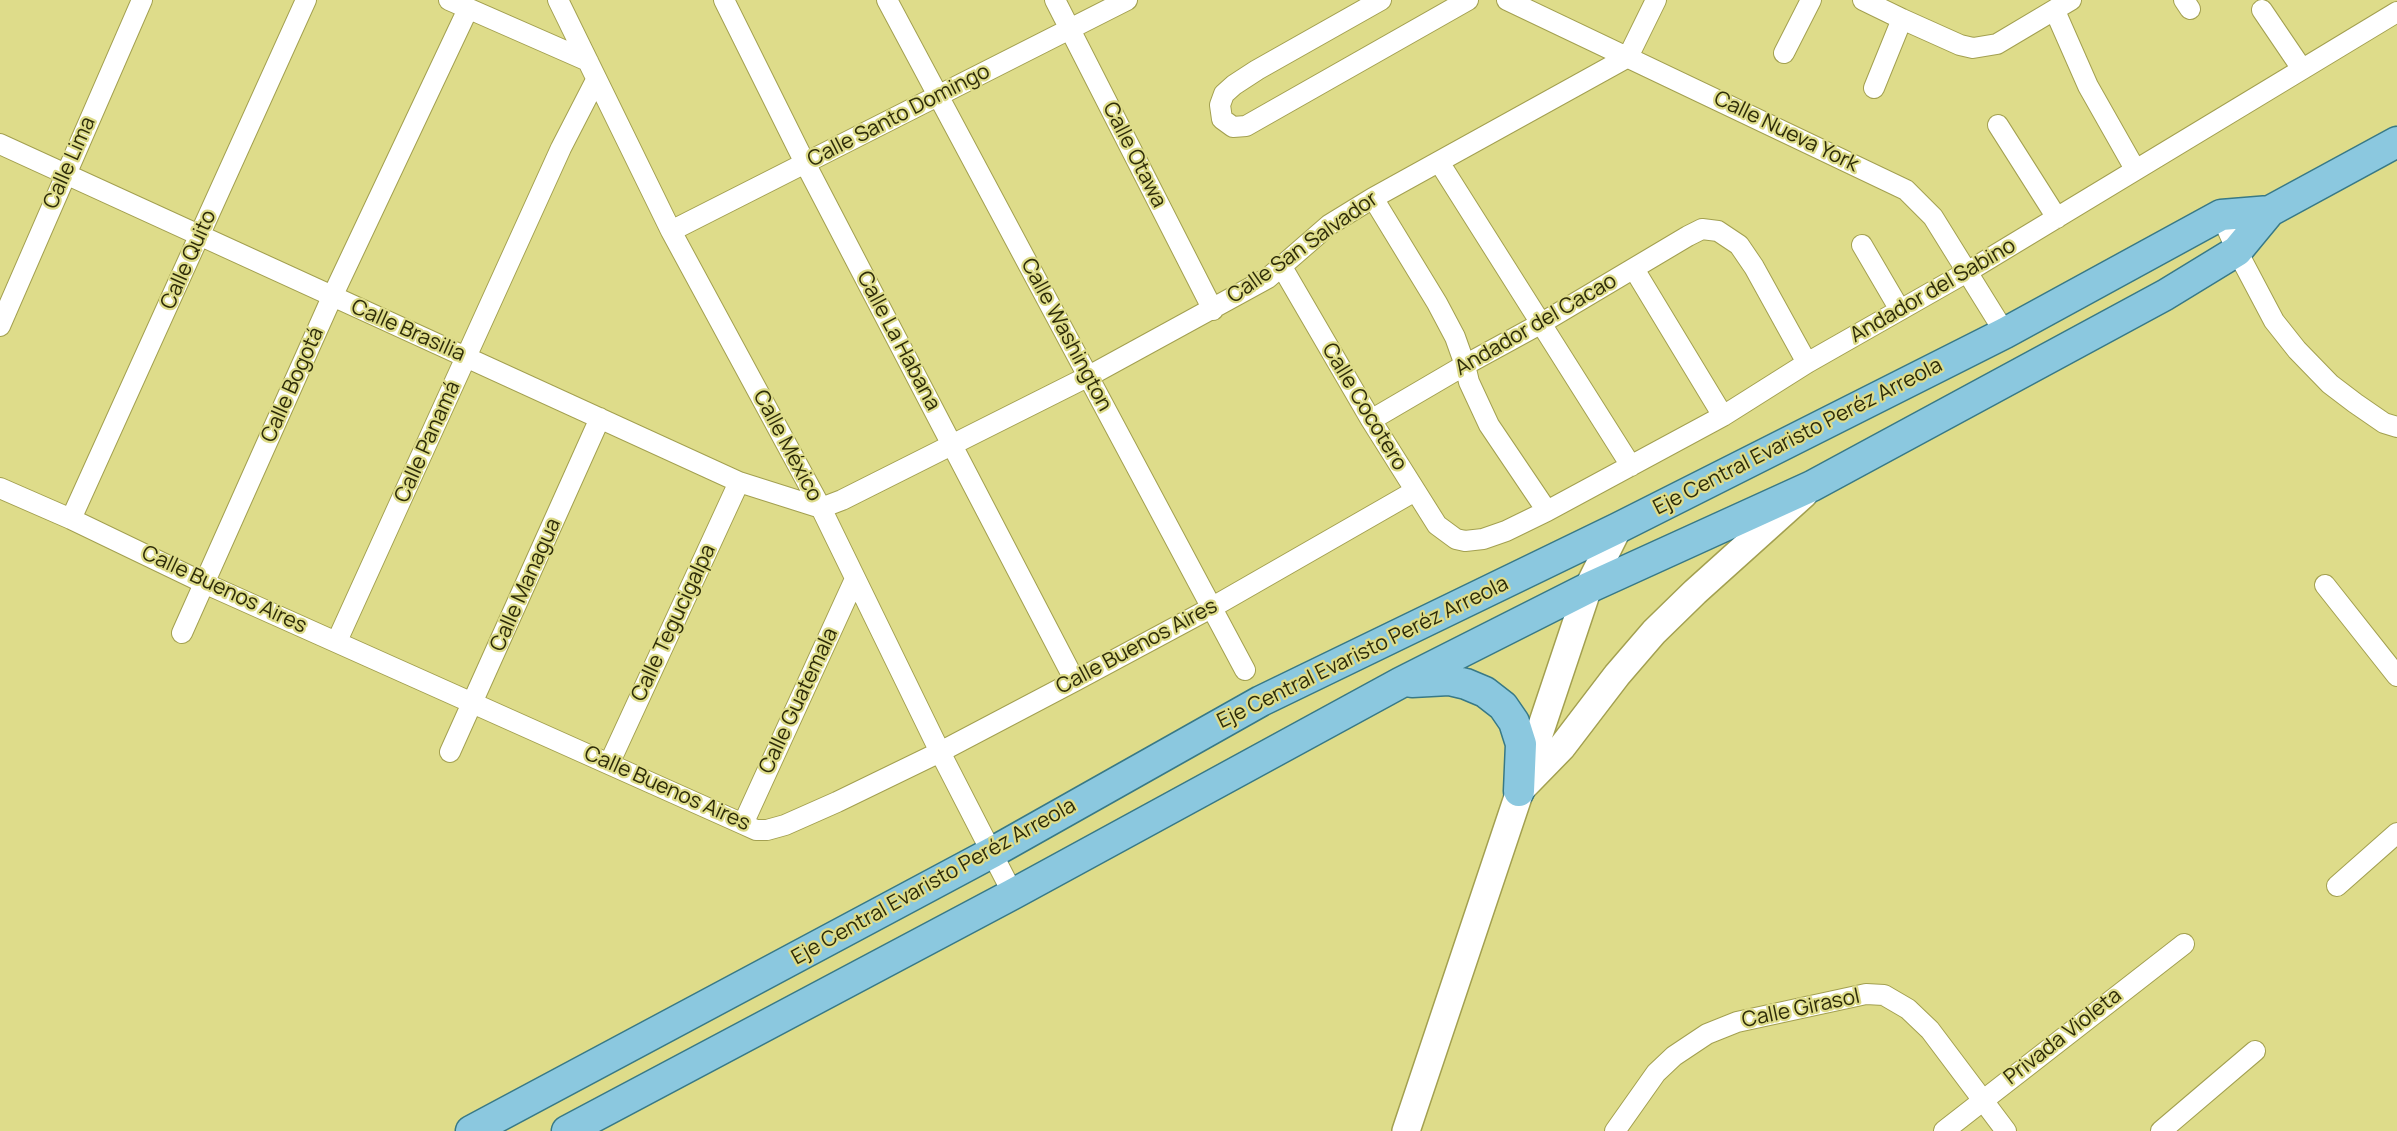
<!DOCTYPE html>
<html>
<head>
<meta charset="utf-8">
<style>
  body { margin:0 }
  canvas { display:block; background:#dedc8a }
</style>
</head>
<body>
<canvas width="2397" height="1131"></canvas>
<script>
const g = document.querySelector('canvas').getContext('2d');
g.lineJoin = 'round';
const poly = rows => new Path2D(rows.map(r => 'M' + r).join(''));
function trace(path, color, width, dash) { g.strokeStyle = color; g.lineWidth = width; g.lineCap = dash ? 'butt' : 'round'; g.setLineDash(dash || []); g.stroke(path); }
function drawText(font, color, halo, rows, align = 'center') {
  g.font = font + ' Manrope,sans-serif'; g.lineWidth = 4.5; g.setLineDash([]); g.textBaseline = 'middle'; g.strokeStyle = halo; g.fillStyle = color; for (const [text, x, y, turn = 0] of rows) {
    g.save(); g.translate(x, y); g.rotate((+turn || 0) * Math.PI / 180); g.textAlign = isNaN(turn) ? turn : align; if (halo) g.strokeText(text, 0, 0); g.fillText(text, 0, 0); g.restore();
  }
}
const minor = poly([
  [449,0,588,61],
  [558,0,671,231,821,508,940,752,1013,894],
  [724,0,805,163,1075,681],
  [887,0,1245,670],
  [1055,0,1213,310],
  [1381,0,1257,70,1234,85,1224,94,1220,105,1222,119,1233,127,1246,126,1468,0],
  [1507,0,1906,190,1933,217,2005,333],
  [1863,0,1902,19,1960,45,1973,48,1997,44,2071,0],
  [2184,0,2190,9],
  [2262,10,2302,69],
  [2055,11,2088,86,2135,169],
  [1784,53,1811,0],
  [1874,88,1902,19],
  [1998,125,2057,218],
  [0,144,739,482,821,508,842,500,1089,376,1268,278,1329,225,1373,198,1628,57,1656,0],
  [1439,162,1631,466],
  [1373,198,1437,303,1455,337,1465,365,1469,382,1489,425,1547,511],
  [2221,215,2237,251,2274,321,2297,350,2330,384,2355,403,2384,423,2397,427],
  [671,231,1127,0],
  [1862,245,1900,310],
  [1282,267,1371,420,1437,525,1456,539,1465,541,1483,539,1506,531,1547,511,1723,416,1807,363,1967,272,2397,12],
  [1634,269,1723,416],
  [0,326,142,0],
  [1371,420,1465,365,1540,324,1688,236,1702,229,1718,231,1739,245,1754,267,1807,363],
  [0,488,71,519,204,583,743,824,756,830,767,830,785,825,837,802,940,752,1075,681,1211,608,1415,491],
  [71,519,306,0],
  [2325,585,2397,676],
  [182,633,332,297,468,9],
  [337,641,561,148,596,80],
  [450,752,600,418],
  [609,764,739,482],
  [743,824,855,579],
  [2337,886,2397,833],
  [1615,1131,1656,1073,1674,1056,1707,1034,1737,1022,1866,994,1884,995,1908,1009,1930,1030,2006,1131],
  [1944,1131,2184,944],
  [2161,1131,2255,1051]
]);
const secondary = poly([
  [1524,786,1562,747,1617,675,1654,632,1695,592,1804,494],
  [1406,1131,1588,588,1618,528]
]);
const primary = poly([
  [1412,682,1449,680,1466,684,1485,692,1503,706,1514,722,1521,744,1519,791],
  [471,1131,993,852,1261,701,1618,528,2005,333,2221,215,2270,211],
  [567,1131,1013,894,1400,683,1588,588,1812,486,2165,295,2237,251,2270,211,2397,142]
]);
trace(minor, '#a3a050', 22);
trace(secondary, '#a3a050', 30);
trace(primary, '#387986', 33);
trace(minor, '#fff', 20);
trace(secondary, '#fff', 27);
trace(primary, '#8bc8df', 30);
drawText('21px', '#2e2c09', '#dedc8a', [
  ["Calle Santo Domingo",899,116,-27],
  ["Calle Nueva York",1786,132,26],
  ["Calle Otawa",1134,155,63],
  ["Calle Lima",70,163,-66],
  ["Calle San Salvador",1303,248,-35],
  ["Calle Quito",189,260,-66],
  ["Andador del Sabino",1933,291,-30],
  ["Andador del Cacao",1536,325,-30],
  ["Calle Brasilia",408,331,24],
  ["Calle Washington",1066,335,62],
  ["Calle La Habana",898,341,62],
  ["Calle Bogotá",293,385,-66],
  ["Calle Cocotero",1364,407,59],
  ["Eje Central Evaristo Peréz Arreola",1798,437,-27],
  ["Calle Panamá",428,442,-66],
  ["Calle México",787,446,62],
  ["Calle Managua",526,585,-66],
  ["Calle Buenos Aires",224,590,25],
  ["Calle Tegucigalpa",674,623,-65],
  ["Calle Buenos Aires",1137,647,-28],
  ["Eje Central Evaristo Peréz Arreola",1363,653,-26],
  ["Calle Guatemala",799,701,-65],
  ["Calle Buenos Aires",667,789,24],
  ["Eje Central Evaristo Peréz Arreola",934,882,-29],
  ["Calle Girasol",1801,1009,-12],
  ["Privada Violeta",2063,1037,-38]
]);
</script>
</body>
</html>
